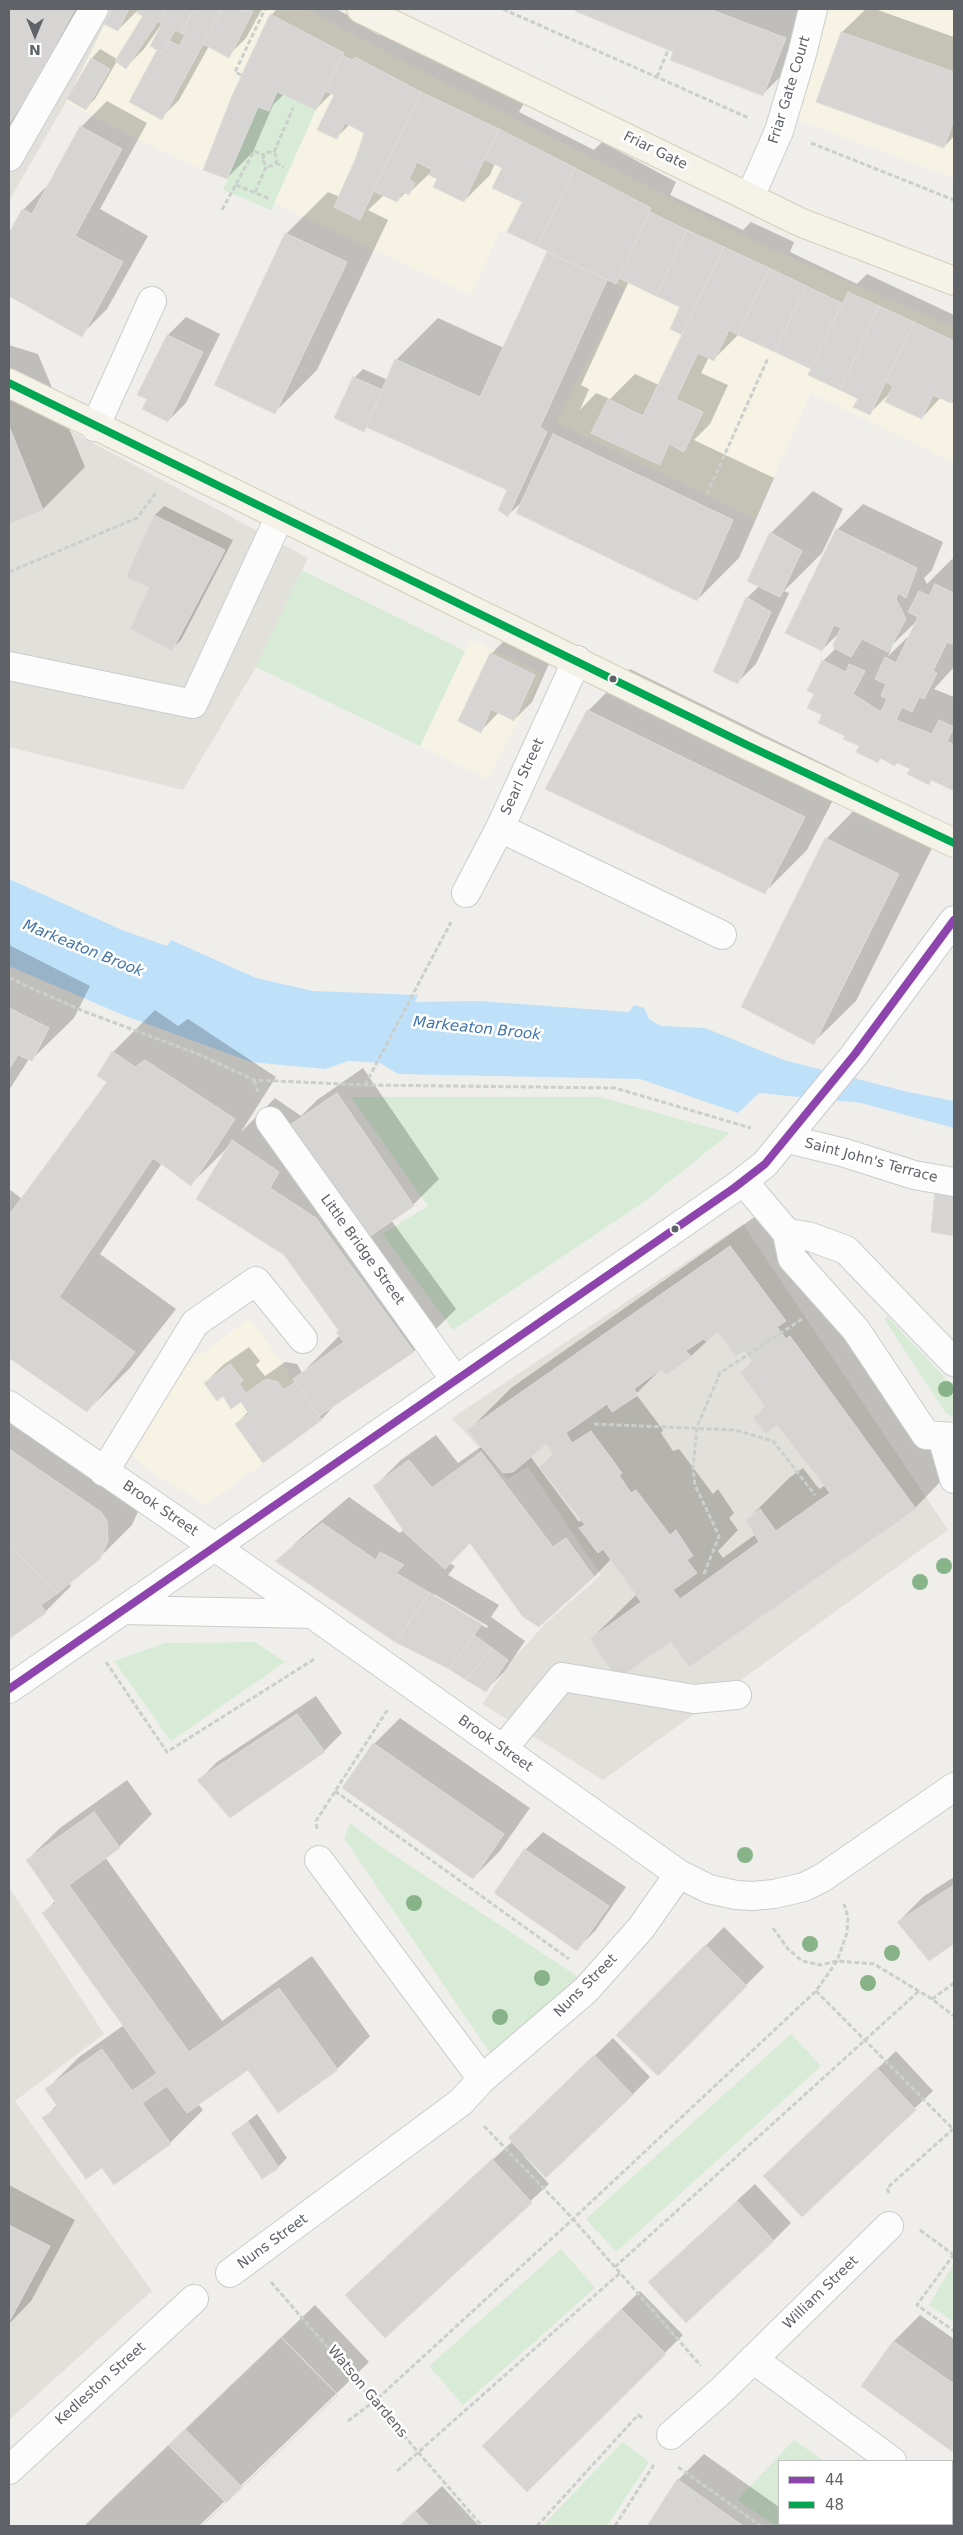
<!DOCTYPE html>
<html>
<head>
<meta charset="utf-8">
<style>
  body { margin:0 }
  #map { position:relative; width:963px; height:2535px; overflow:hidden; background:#efeeea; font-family:"DejaVu Sans",sans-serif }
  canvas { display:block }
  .frame { position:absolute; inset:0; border:10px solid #5f6368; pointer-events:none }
  .legend { position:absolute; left:778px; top:2460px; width:175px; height:65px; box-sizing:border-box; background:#fff; border:1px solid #bfc1c3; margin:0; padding:6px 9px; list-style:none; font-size:15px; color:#5f6368 }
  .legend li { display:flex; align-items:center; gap:10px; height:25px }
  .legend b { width:25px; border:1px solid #bfc1c3 }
  .north { position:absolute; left:10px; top:10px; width:50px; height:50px; -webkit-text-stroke:4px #fff; paint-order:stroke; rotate:180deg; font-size:14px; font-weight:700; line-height:20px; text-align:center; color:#5f6368 }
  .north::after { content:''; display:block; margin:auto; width:18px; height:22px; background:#5f6368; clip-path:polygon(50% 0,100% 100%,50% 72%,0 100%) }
</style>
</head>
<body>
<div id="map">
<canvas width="963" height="2535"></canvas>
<div class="frame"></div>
<ul class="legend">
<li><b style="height:6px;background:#8e44ad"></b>44</li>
<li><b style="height:6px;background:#00a651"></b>48</li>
</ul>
<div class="north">N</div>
</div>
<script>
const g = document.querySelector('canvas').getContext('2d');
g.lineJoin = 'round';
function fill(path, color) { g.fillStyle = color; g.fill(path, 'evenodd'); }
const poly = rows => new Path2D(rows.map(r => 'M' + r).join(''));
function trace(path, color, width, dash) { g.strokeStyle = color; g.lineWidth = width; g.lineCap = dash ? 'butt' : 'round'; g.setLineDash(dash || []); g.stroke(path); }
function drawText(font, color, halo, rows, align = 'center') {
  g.font = font + ' "DejaVu Sans",sans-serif'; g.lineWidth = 5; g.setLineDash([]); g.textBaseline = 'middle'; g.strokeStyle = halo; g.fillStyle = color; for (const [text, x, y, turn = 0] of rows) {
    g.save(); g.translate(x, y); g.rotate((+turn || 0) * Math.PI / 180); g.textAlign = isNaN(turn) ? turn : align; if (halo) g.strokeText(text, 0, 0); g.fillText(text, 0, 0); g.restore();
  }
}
fill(poly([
  [79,9,306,9,422,71,758,243,954,327,954,463,811,393,755,519,556,422,625,289,501,229,471,295,137,139,66,102,81,10],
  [828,9,954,9,954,178,797,120],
  [471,639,543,673,488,779,420,746],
  [250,1318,322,1420,206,1505,143,1467,125,1446,189,1363]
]), '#f7f3e4');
fill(poly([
  [9,9,112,9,66,102,9,201],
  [9,398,308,558,256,667,183,790,9,747],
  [743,1224,948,1530,603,1780,482,1704,513,1659,545,1624,601,1575,528,1467,507,1479,452,1418],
  [9,1887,104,2034,15,2101,152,2291,9,2420]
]), '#e2e0da');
fill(poly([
  [277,92,316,110,271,210,223,190,258,107,269,111],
  [302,570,465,651,420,746,256,667],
  [351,1097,600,1097,730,1133,645,1201,453,1330,382,1234,428,1206],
  [887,1316,950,1383,954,1391,954,1415,952,1417,945,1412,885,1320],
  [255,1642,285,1662,171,1741,114,1661,165,1643],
  [350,1823,383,1848,586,1982,494,2059,344,1838],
  [791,2034,821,2066,616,2252,586,2219],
  [561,2249,595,2288,463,2405,429,2366],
  [954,2263,954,2322,929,2305],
  [794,2440,824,2461,779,2461,779,2524,912,2524,915,2526,776,2526,737,2500],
  [623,2442,649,2462,607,2526,542,2526]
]), '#d8ebd6');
fill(poly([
  [9,879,122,930,167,946,171,940,256,978,313,991,418,995,415,1002,479,1001,629,1012,634,1005,644,1008,649,1019,661,1026,705,1028,784,1060,908,1092,954,1101,954,1128,861,1103,759,1093,738,1113,640,1079,398,1074,380,1063,348,1061,325,1069,251,1062,123,1015,9,966]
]), '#bfe0f9');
fill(poly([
  [9,9,96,9,9,154],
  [114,9,262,9,246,38,228,56,209,46,179,100,161,118,131,102,159,50,161,25,144,49,126,67,117,61,95,99,86,108,68,98,92,58,100,49,117,59,145,15,137,11,118,30,106,24],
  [277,9,336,9,369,26,368,29,379,35,382,32,447,66,524,103,519,112,594,150,602,142,676,182,670,195,743,230,751,222,794,242,790,252,857,284,867,274,954,315,954,403,941,397,922,418,891,392,870,413,859,398,813,369,739,334,714,359,709,357,701,373,728,385,710,424,694,440,774,478,739,558,697,600,524,500,508,515,508,489,368,426,363,430,354,378,363,369,388,380,396,360,438,318,504,348,550,251,503,167,495,163,490,175,464,201,439,179,429,174,409,193,406,192,397,201,384,195,368,210,388,220,317,370,275,412,286,234,328,192,340,197,359,155,366,132,350,124,336,138,335,94,332,93,316,109,284,94,273,105,253,152,227,178,233,96,271,15],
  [629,281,681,306,686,330,659,385,635,374,610,399,596,393,580,410,589,389,581,385],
  [578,9,816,9,796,61,763,94,675,51,577,11],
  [866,9,875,9,954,37,954,136,944,147,817,101,842,32],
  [107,101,147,123,100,209,148,236,107,309,81,335,9,295,9,236,23,210,49,184,81,127],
  [186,317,220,334,186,403,168,421,148,399,139,394,168,335],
  [9,345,38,354,85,467,43,509,9,522],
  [813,491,843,509,822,553,784,591,789,593,756,664,738,682,714,671,747,598,759,586,771,533],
  [863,504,943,542,932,570,924,578,927,584,952,559,954,560,954,667,934,689,954,697,954,790,933,779,929,783,911,768,897,762,881,758,878,761,823,715,815,693,809,690,823,661,836,648,841,631,822,650,837,530],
  [918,620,913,632,888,656,893,644],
  [164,506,233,540,181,640,172,649,151,586,128,576,155,515],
  [509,636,552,657,532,702,514,720,499,712,481,731,491,654],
  [630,669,846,775,807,850,765,892,588,711],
  [868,796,940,832,856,1001,813,1043,743,1006,826,839],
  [9,945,90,986,74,1018,31,1060,29,1059,9,1090],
  [155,1010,178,1026,188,1019,276,1077,241,1132,275,1098,301,1116,317,1100,363,1068,439,1179,413,1205,391,1220,456,1309,414,1351,339,1400,322,1419,263,1461,236,1424,249,1411,242,1400,223,1395,205,1383,223,1365,249,1347,260,1361,256,1365,265,1376,285,1362,297,1364,302,1373,340,1335,340,1330,227,1148,191,1184,162,1163,100,1254,176,1309,129,1369,87,1411,9,1357,9,1189,22,1199,108,1082,113,1052],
  [773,1204,827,1278,954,1468,915,1508,690,1666,671,1640,591,1639,637,1594,611,1559,594,1577,471,1542,449,1563,455,1566,448,1575,499,1605,491,1617,525,1641,504,1672,486,1690,277,1561,303,1536,349,1497,400,1533,404,1529,375,1486,401,1460,436,1435,458,1463,482,1446,469,1430,511,1388],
  [718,1331,745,1349,753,1361,742,1372,766,1406,755,1418,777,1423,826,1485,819,1489,803,1468,789,1478,747,1520,756,1534,723,1558,718,1551,738,1530,729,1518,734,1513,718,1489,713,1494,679,1449,673,1451,661,1433,663,1430,636,1394,662,1368,667,1374,691,1356],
  [546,1443,554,1454,541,1467,583,1519,579,1522,530,1456],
  [434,1594,488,1626,487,1628,434,1597],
  [9,1393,140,1507,132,1525,99,1558,69,1582,71,1586,45,1612,9,1637],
  [316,1696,342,1733,324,1751,199,1780,217,1762],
  [400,1718,530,1808,499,1852,473,1878,374,1744],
  [127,1780,152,1814,119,1847,105,1857,222,2021,312,1956,370,2036,337,2069,278,2111,248,2068,198,2104,203,2110,170,2143,115,2183,102,2166,44,2118,58,2104,47,2089,79,2057,124,2025,44,1913,56,1900,27,1860,60,1828],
  [543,1832,626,1887,595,1931,577,1949,525,1850],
  [954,1877,954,1942,930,1960,898,1922,924,1896],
  [724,1927,764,1967,658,2074,618,2035],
  [613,2038,650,2077,632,2095,524,2156,549,2184,385,2336,365,2277,513,2141,528,2120],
  [896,2051,933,2091,802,2215,783,2158],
  [257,2114,287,2158,278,2167,233,2133],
  [755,2184,791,2223,773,2241,668,2264],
  [9,2185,75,2220,31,2301,9,2324],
  [640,2291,683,2335,527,2490,483,2446],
  [315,2305,369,2362,199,2526,84,2526],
  [920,2315,954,2339,954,2451,862,2385,894,2341],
  [704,2454,779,2507,779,2524,803,2524,807,2526,649,2526,678,2480],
  [442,2486,479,2526,400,2526]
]), '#0003');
const building = poly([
  [9,9,75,9,30,91,9,124,9,9],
  [112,9,129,9,118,31,104,24,112,9],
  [139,9,166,9,126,69,115,61,143,16,137,13,139,9],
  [166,9,194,9,181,33,175,30,163,53,150,46,162,24,159,22,166,9],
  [194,9,222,9,162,120,129,102,157,50,163,53,170,41,179,46,185,35,181,33,194,9],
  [222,9,253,11,229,58,203,44,222,9],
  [576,9,709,9,786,38,763,96,670,60,673,52,575,11,576,9],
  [270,14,344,53,316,110,277,92,269,111,258,107,227,179,203,170,232,96,270,14],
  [841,32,954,72,954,120,944,148,816,102,841,32],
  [342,55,352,60,355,57,421,92,360,220,334,207,357,155,364,133,345,123,337,139,317,130,334,95,325,91,342,55],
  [91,58,110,69,86,110,67,99,91,58],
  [421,92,499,129,464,202,433,187,437,179,429,175,432,170,417,162,409,179,415,183,409,195,402,192,397,202,373,191,421,92],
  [80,126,122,149,75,236,123,262,82,337,9,296,9,233,22,209,32,214,80,126],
  [499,129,575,168,537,246,507,232,522,202,492,188,502,168,484,159,499,129],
  [575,168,651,208,616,284,537,246,575,168],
  [650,212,687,230,656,296,619,278,650,212],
  [687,230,724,247,682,335,670,329,680,307,656,296,687,230],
  [285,233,347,262,275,414,214,385,285,233],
  [724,247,769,268,738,335,729,330,714,361,698,353,676,399,703,412,684,452,669,444,660,465,591,433,608,399,643,416,724,247],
  [547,252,607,280,540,427,547,432,508,517,498,510,507,490,366,427,395,359,480,397,547,252],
  [769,268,806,286,775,352,738,335,769,268],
  [806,286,842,303,811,369,775,352,806,286],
  [848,292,879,306,840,390,808,375,848,292],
  [879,306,914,322,870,415,853,407,858,399,840,390,879,306],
  [914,322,954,341,954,395,951,403,933,395,922,419,885,402,893,386,886,382,914,322],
  [167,335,203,352,168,422,142,409,147,399,137,395,167,335],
  [353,377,383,390,364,432,334,418,353,377],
  [9,426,43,510,9,524,9,426],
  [553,434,733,520,697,601,516,513,553,434],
  [154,515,225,550,172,651,130,629,149,587,126,577,154,515],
  [836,529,917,568,906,598,898,593,896,599,906,619,888,652,862,639,851,657,834,648,833,644,841,628,834,625,822,651,785,633,836,529],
  [770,532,802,551,780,597,747,581,770,532],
  [935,584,954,593,954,639,952,644,947,642,933,671,937,673,924,699,919,697,912,712,902,707,896,720,932,734,939,720,954,727,947,741,954,745,954,791,931,780,929,785,907,774,910,769,897,763,895,766,880,758,878,763,856,752,859,746,843,739,845,736,818,723,822,715,807,708,814,694,807,691,822,660,846,672,849,664,865,671,853,694,881,712,887,699,881,696,886,684,875,679,885,657,896,663,918,617,908,612,919,591,929,596,935,584],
  [746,597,771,612,738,684,713,672,746,597],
  [490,653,535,675,514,721,491,709,481,733,458,721,490,653],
  [587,710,805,817,765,894,545,789,587,710],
  [825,838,899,874,814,1045,741,1007,825,838],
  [9,1008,49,1028,32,1061,18,1055,9,1069,9,1008],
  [112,1051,135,1067,145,1060,235,1119,191,1186,153,1158,59,1297,135,1352,87,1412,9,1358,9,1215,107,1082,97,1076,112,1051],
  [337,1093,414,1206,367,1238,290,1125,337,1093],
  [232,1140,279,1172,270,1188,316,1218,414,1352,319,1416,293,1379,344,1342,336,1332,339,1331,284,1255,196,1199,232,1140],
  [935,1190,954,1193,954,1236,931,1232,935,1190],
  [730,1246,786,1321,777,1327,786,1339,790,1336,916,1509,689,1667,671,1642,617,1679,590,1639,641,1602,603,1549,598,1553,579,1528,585,1525,539,1467,554,1456,546,1444,513,1472,503,1473,467,1430,730,1246],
  [718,1332,735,1356,744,1351,753,1363,740,1372,766,1408,753,1417,765,1434,777,1425,830,1493,776,1531,760,1509,746,1520,759,1542,680,1599,673,1590,697,1573,687,1560,693,1556,676,1530,670,1535,636,1490,631,1493,619,1475,622,1473,591,1431,572,1443,566,1433,607,1404,612,1412,638,1395,634,1389,661,1369,666,1375,692,1357,686,1351,703,1339,706,1341,718,1332],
  [230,1364,243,1380,239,1384,246,1393,266,1379,278,1382,283,1390,295,1382,322,1420,263,1463,235,1424,249,1414,241,1402,231,1409,223,1396,217,1401,204,1383,230,1364],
  [9,1449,101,1512,107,1521,108,1541,100,1559,58,1593,9,1545,9,1449],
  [481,1452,553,1547,566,1538,594,1577,539,1627,523,1617,470,1543,445,1569,405,1533,373,1486,409,1460,432,1488,481,1452],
  [322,1523,376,1560,380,1552,404,1565,396,1573,430,1593,395,1642,275,1561,322,1523],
  [9,1545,58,1593,41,1605,46,1613,9,1639,9,1545],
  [430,1593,482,1624,449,1669,395,1642,430,1593],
  [474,1635,492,1648,466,1680,449,1669,474,1635],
  [492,1648,508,1660,486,1692,466,1680,492,1648],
  [297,1714,325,1752,230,1818,197,1780,297,1714],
  [373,1743,504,1834,473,1879,342,1788,373,1743],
  [94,1812,120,1848,69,1885,189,2052,279,1988,338,2070,278,2113,248,2070,187,2113,167,2086,142,2103,171,2144,114,2185,102,2168,86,2179,42,2118,58,2107,45,2089,102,2049,132,2091,157,2073,42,1913,56,1903,26,1860,94,1812],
  [524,1849,609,1906,577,1951,494,1893,524,1849],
  [954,1885,954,1944,929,1961,897,1922,954,1885],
  [705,1945,747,1986,658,2076,616,2035,705,1945],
  [594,2055,633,2095,546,2178,508,2138,594,2055],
  [877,2068,916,2110,802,2217,763,2176,877,2068],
  [248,2122,279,2168,262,2179,231,2133,248,2122],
  [492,2159,532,2203,385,2338,345,2295,492,2159],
  [737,2201,774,2241,686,2323,648,2282,737,2201],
  [9,2225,50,2246,9,2322,9,2225],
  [621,2309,666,2354,527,2492,482,2446,621,2309],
  [281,2337,338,2395,226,2503,202,2526,84,2526,281,2337],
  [281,2337,338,2395,242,2487,185,2429,281,2337],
  [893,2341,954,2384,954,2453,861,2386,893,2341],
  [168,2445,226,2503,202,2526,84,2526,168,2445],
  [677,2479,743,2526,647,2526,677,2479],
  [415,2511,429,2526,399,2526,415,2511]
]);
fill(building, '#d6d5d3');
trace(building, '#deddd9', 1);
const minor = poly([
  [9,157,94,9],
  [750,197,779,131,802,54,813,9],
  [95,427,152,301],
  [9,666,193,704,280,516],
  [500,828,722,935],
  [466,893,500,828,577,660],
  [270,1121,455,1380],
  [788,1139,845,1153,914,1175,954,1182],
  [743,1181,787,1233,792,1258,856,1330,926,1435,954,1437],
  [787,1233,808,1236,846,1250,954,1362],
  [9,1405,312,1614,679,1874,709,1889,736,1895,752,1896,774,1894,804,1887,822,1878,954,1787],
  [942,1437,954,1479],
  [104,1472,195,1323,256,1281,303,1339],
  [124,1610,312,1614],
  [9,1689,734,1188,765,1164,855,1054,954,920],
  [503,1749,562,1677,694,1699,737,1695],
  [319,1860,482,2079],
  [230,2273,461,2102,482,2079,586,1990,641,1928,679,1874],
  [753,2359,892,2461],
  [671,2435,722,2390,889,2226],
  [9,2470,194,2299],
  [952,2506,954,2507]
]);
const major = poly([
  [361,9,802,223,954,281],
  [9,383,749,746,954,843]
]);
trace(minor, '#cbcccc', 30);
trace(major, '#d7ceb8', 30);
trace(poly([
  [503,9,749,118],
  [241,75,235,72,265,9],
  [657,77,668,50],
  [811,143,954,200],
  '263 159a7 7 0 1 1 14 0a7 7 0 1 1-14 0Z',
  [274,152,293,108],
  [276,163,284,167],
  [236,185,270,199],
  [255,192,267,165],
  [222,210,254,151,264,155],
  [707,494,768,358],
  [9,572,137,518,157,491],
  [9,978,83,1011,198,1054,254,1080,365,1085,615,1088,751,1128],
  [254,1080,258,1092],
  [365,1085,451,922],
  [594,1424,735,1430,773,1441,815,1495],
  [704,1574,719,1536,695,1485,693,1468,697,1427,720,1373,802,1319],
  [106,1662,167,1752,316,1658],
  [335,1791,569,1959],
  [317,1829,316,1821,388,1709],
  [773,1928,788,1949,802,1961,821,1965,837,1961,874,1964,932,1999,954,2016],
  [816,1991,953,2129],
  [932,1999,954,1983],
  [484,2126,573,2219,701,2366],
  [889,2193,887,2188,953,2129],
  [920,2230,954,2255],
  [954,2254,917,2305,954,2331],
  [615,2267,919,1991],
  [271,2282,482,2526],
  [348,2421,376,2400,573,2219,816,1991,837,1961,847,1933,848,1917,844,1904],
  [678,2467,761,2526],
  [397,2471,620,2273],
  [537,2526,638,2415,644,2419],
  [615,2526,655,2463]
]), '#cacfcc', 3, [5, 2.5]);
trace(minor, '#fdfcfc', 28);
trace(major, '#f4f2e9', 28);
trace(poly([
  [9,1689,734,1188,765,1164,855,1054,954,920]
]), '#8e44ad', 8);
trace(poly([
  [9,383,749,746,954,843]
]), '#00a651', 8);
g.fillStyle = '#88b388';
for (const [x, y] of [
  [946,1389],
  [944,1566],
  [920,1582],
  [745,1855],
  [414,1903],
  [810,1944],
  [892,1953],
  [542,1978],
  [868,1983],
  [500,2017]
]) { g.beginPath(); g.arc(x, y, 8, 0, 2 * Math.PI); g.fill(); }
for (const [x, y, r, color] of [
  [613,679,4.5,"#5f6368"],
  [675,1229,4.5,"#5f6368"]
]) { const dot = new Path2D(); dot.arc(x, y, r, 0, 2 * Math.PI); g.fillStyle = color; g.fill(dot); trace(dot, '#fff', 2); }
drawText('14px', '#5f6368', '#fff', [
  ["Friar Gate Court",790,90,-73],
  ["Friar Gate",655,151,26],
  ["Searl Street",523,777,-65],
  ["Saint John's Terrace",871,1161,15],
  ["Little Bridge Street",362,1250,54],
  ["Brook Street",160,1509,34],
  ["Brook Street",495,1744,35],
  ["Nuns Street",586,1986,-45],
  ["Nuns Street",273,2242,-36],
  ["William Street",821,2293,-44],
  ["Kedleston Street",101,2384,-42],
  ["Watson Gardens",367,2392,50]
]);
drawText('italic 15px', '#4174aa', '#fff', [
  ["Markeaton Brook",83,949,22],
  ["Markeaton Brook",477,1029,6]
]);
</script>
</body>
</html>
